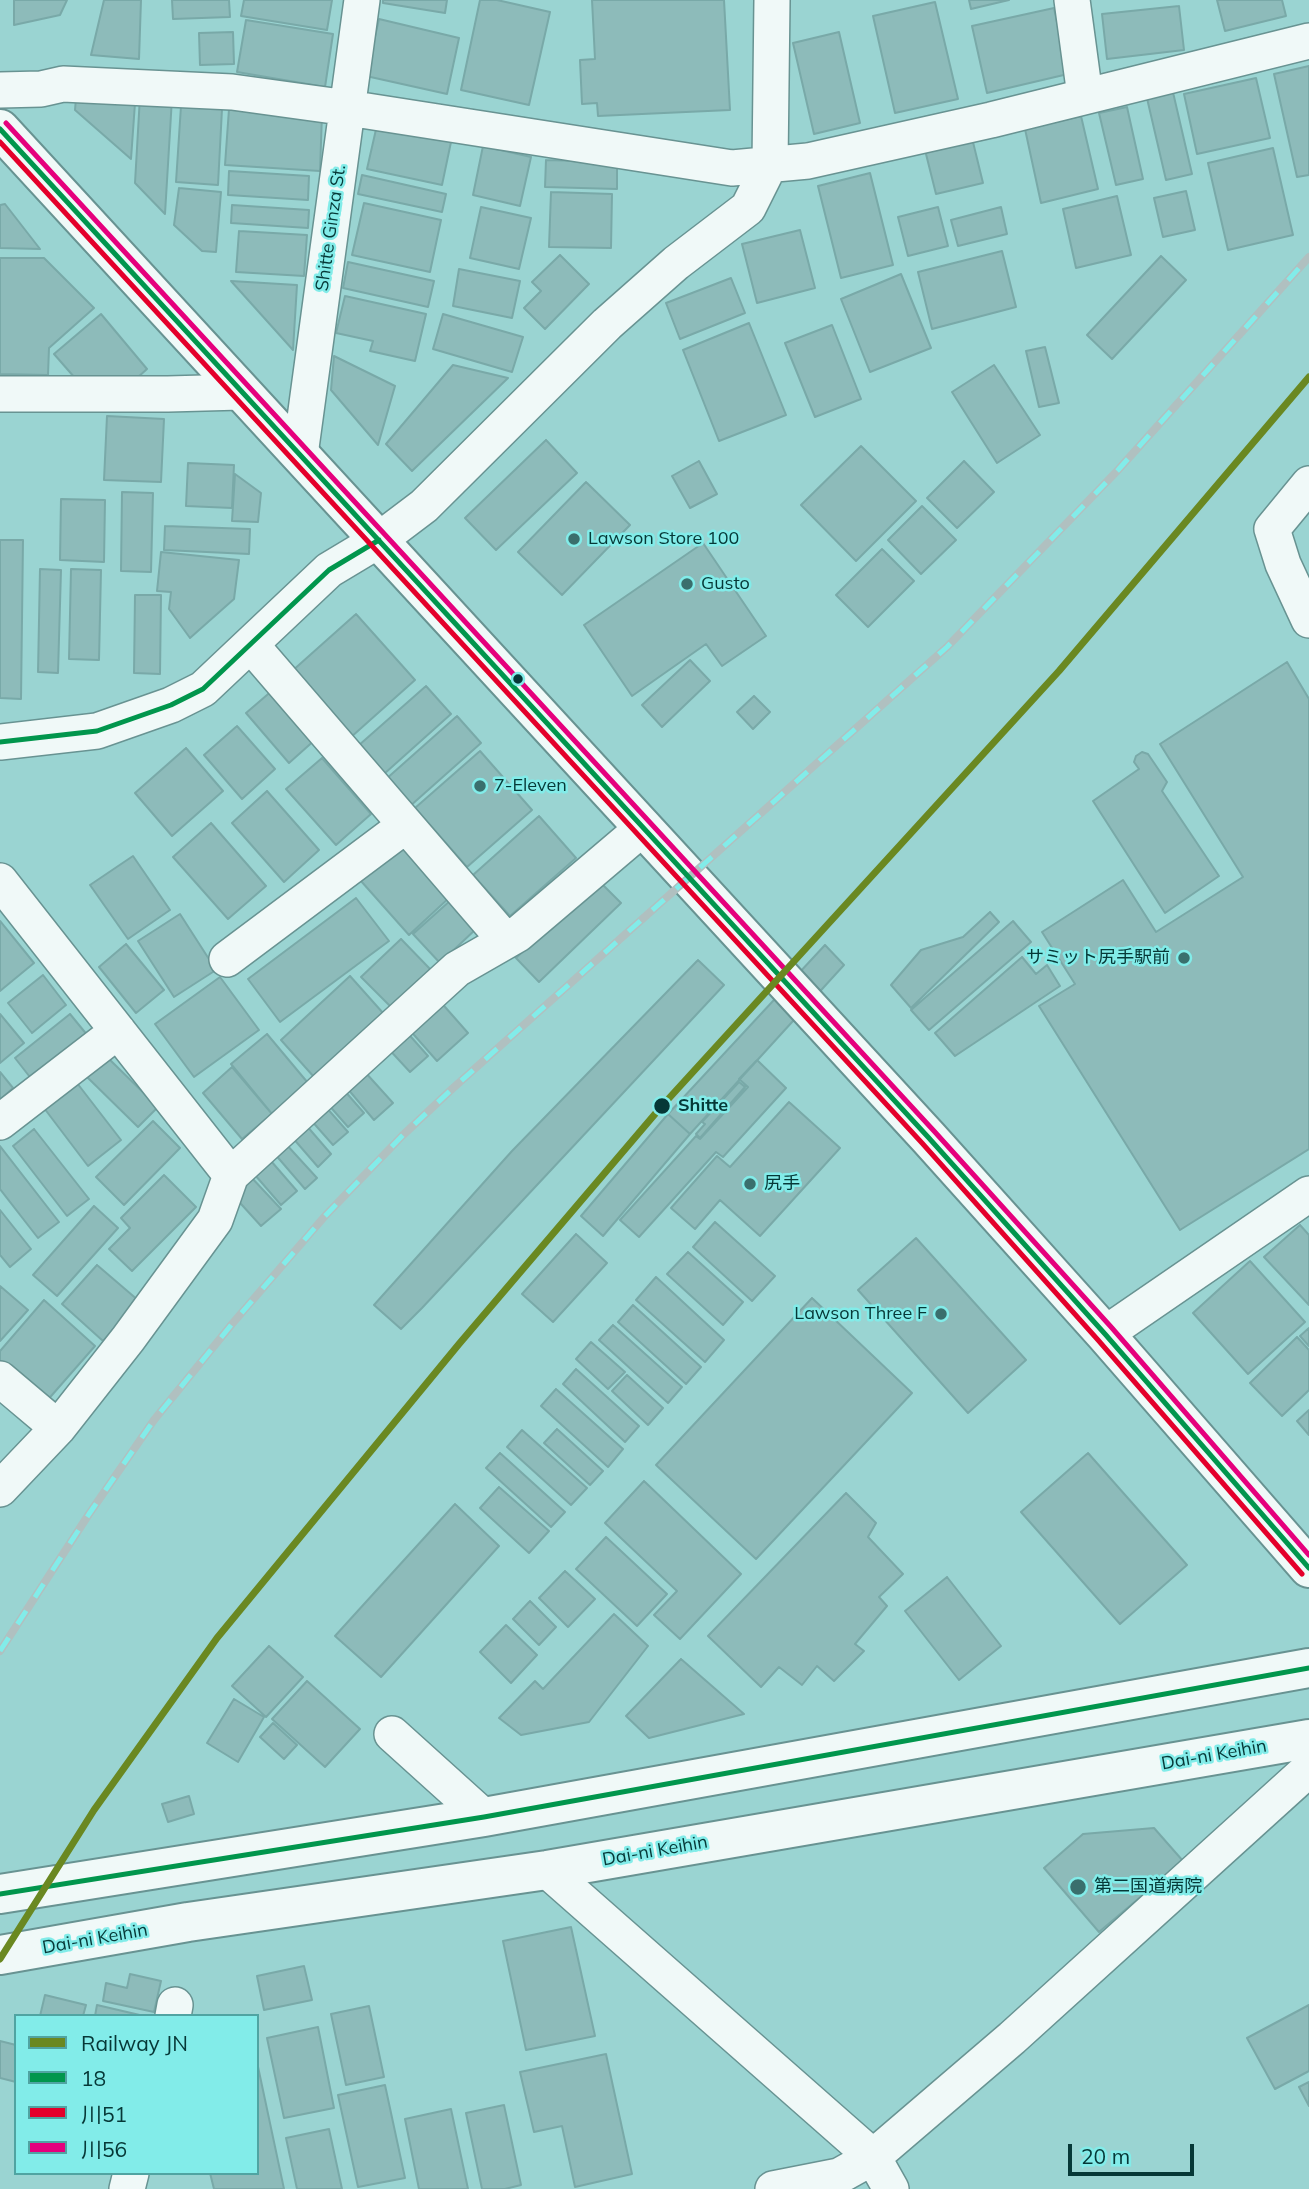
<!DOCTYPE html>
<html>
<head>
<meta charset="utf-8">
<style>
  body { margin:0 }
  #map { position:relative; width:1309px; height:2189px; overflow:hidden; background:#9ad4d2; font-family:Mulish,"Noto Sans JP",sans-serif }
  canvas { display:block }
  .legend { position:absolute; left:14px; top:2014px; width:245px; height:161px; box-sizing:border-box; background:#82ece9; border:2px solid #50a4a2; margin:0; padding:9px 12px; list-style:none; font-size:21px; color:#063837 }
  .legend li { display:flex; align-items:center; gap:14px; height:35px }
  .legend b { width:35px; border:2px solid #50a4a2 }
  .scale { position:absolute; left:1068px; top:2144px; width:126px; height:32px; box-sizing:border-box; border:4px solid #063837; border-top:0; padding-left:9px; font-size:21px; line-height:24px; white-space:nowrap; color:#063837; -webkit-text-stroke:5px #82ece9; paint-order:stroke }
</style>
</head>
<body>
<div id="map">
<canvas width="1309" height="2189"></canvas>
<ul class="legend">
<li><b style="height:9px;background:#6a8821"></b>Railway JN</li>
<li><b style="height:9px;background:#01964d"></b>18</li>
<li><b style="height:9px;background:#e4002b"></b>川51</li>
<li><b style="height:9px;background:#e5007d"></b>川56</li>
</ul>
<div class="scale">20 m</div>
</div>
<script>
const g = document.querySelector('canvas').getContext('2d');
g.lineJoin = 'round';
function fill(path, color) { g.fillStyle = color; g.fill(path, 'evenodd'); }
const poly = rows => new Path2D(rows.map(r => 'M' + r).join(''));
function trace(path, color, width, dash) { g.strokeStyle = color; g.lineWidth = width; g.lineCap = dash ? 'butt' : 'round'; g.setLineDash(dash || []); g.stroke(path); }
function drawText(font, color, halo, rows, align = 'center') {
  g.font = font + ' Mulish,"Noto Sans JP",sans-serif'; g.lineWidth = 5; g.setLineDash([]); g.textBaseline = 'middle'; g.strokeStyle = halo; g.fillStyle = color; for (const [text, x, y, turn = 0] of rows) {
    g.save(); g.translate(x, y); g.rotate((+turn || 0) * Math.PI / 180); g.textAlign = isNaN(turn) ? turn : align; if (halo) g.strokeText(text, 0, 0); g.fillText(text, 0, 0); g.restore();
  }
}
const building = poly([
  [14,0,67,0,60,15,14,25,14,0],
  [104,0,141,0,139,59,91,55,104,0],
  [172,0,229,0,230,17,173,19,172,0],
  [244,0,332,0,327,30,241,16,244,0],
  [383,0,447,0,445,13,383,3,383,0],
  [480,0,497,0,550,12,529,105,461,90,480,0],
  [592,0,724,0,730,110,598,116,597,103,582,104,580,60,595,59,592,0],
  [969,0,1009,0,971,9,969,0],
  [1217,0,1282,0,1286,16,1225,31,1217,0],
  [935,2,958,99,895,113,873,16,935,2],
  [1179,6,1184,50,1107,59,1102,14,1179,6],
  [1054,8,1068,74,987,93,972,26,1054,8],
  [379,19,459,38,447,94,366,76,379,19],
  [246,20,333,34,325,87,237,72,246,20],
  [233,32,234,64,200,65,199,33,233,32],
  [839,32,860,123,814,134,793,43,839,32],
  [1309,66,1309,175,1297,177,1274,74,1309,66],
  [1256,78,1270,138,1197,154,1184,94,1256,78],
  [1172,88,1192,174,1166,180,1146,94,1172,88],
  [140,96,172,98,165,214,135,183,140,96],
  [76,98,135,103,131,159,75,110,76,98],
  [181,106,222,109,218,185,176,182,181,106],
  [1127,107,1143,179,1116,185,1099,113,1127,107],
  [229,109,322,114,320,171,225,165,229,109],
  [1081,116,1098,189,1041,203,1025,129,1081,116],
  [377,125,451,142,442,185,367,169,377,125],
  [972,138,983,183,936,194,925,150,972,138],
  [483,146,531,157,520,206,473,195,483,146],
  [1273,148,1293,235,1228,250,1208,163,1273,148],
  [546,160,617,162,617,189,545,187,546,160],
  [229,171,309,176,308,200,228,195,229,171],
  [870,173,893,265,841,278,818,186,870,173],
  [362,175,446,194,442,212,358,194,362,175],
  [179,188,221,192,216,252,202,251,174,225,179,188],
  [1186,191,1195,230,1163,237,1154,198,1186,191],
  [551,192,612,194,611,248,549,247,551,192],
  [1117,196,1131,255,1076,268,1063,209,1117,196],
  [364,203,441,220,430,272,352,255,364,203],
  [5,204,40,249,0,248,0,205,5,204],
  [232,205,309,210,308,228,231,223,232,205],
  [481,207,531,218,519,269,470,258,481,207],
  [938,207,948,246,908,256,898,217,938,207],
  [1001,207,1007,234,958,246,951,220,1001,207],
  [800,230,815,288,757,303,742,244,800,230],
  [239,231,307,235,304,276,236,272,239,231],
  [1002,251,1016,307,932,329,918,272,1002,251],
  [560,255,589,284,545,329,524,308,541,291,532,282,560,255],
  [1161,256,1186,280,1112,359,1087,335,1161,256],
  [0,258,44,258,94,308,49,348,48,375,0,374,0,258],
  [348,262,434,281,428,307,343,288,348,262],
  [459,269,520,281,512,318,453,306,459,269],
  [901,274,931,348,870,372,841,299,901,274],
  [731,278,745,313,680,339,666,303,731,278],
  [231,281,297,285,293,350,231,281],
  [345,296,426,314,415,361,370,351,373,341,336,333,345,296],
  [101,314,147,369,137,378,75,378,54,354,101,314],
  [443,314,523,337,512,372,433,349,443,314],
  [749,323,786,415,719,441,683,350,749,323],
  [832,325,861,399,815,417,785,343,832,325],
  [1045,347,1059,403,1039,407,1026,351,1045,347],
  [334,356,395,386,378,445,331,390,334,356],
  [453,365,508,378,412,471,386,444,453,365],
  [994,365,1040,435,997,463,952,392,994,365],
  [107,416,164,419,161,482,104,480,107,416],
  [546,440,577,473,496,550,465,518,546,440],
  [861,446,916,501,856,561,801,505,861,446],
  [699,461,717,494,690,508,672,476,699,461],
  [964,461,994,492,957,528,927,498,964,461],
  [188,463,234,465,232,508,186,506,188,463],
  [235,474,261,493,258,522,232,521,235,474],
  [586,482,630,525,562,595,518,552,586,482],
  [122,492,153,493,151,572,121,571,122,492],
  [61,499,105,500,104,562,60,560,61,499],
  [922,506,956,540,921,574,888,540,922,506],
  [165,526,250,529,249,554,164,550,165,526],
  [0,540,23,540,21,699,0,698,0,540],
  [703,543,766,636,722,666,706,644,632,696,584,625,703,543],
  [882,549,914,581,868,627,836,595,882,549],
  [161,552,239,560,234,599,190,638,169,609,171,592,157,591,161,552],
  [40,569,61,570,58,673,38,672,40,569],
  [71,569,101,570,99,660,69,659,71,569],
  [135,595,161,595,160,674,134,673,135,595],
  [356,614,415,680,350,738,291,672,356,614],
  [690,660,710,681,662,727,642,705,690,660],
  [1287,662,1309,699,1309,1149,1180,1230,1039,1006,1075,984,1042,932,1123,880,1156,932,1243,877,1160,744,1287,662],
  [426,686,451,714,384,774,358,746,426,686],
  [274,689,317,738,289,763,246,713,274,689],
  [754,696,770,712,753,729,737,712,754,696],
  [457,716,481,743,409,807,385,780,457,716],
  [237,726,275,769,242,799,204,755,237,726],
  [186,748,223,791,172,836,135,793,186,748],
  [480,751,532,810,467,867,415,808,480,751],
  [1142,752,1148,754,1167,782,1162,791,1219,876,1165,913,1093,801,1139,769,1134,762,1136,756,1142,752],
  [322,758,371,814,336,845,286,789,322,758],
  [267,791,319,850,284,882,232,823,267,791],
  [539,816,576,858,510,916,473,875,539,816],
  [211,823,266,886,228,919,173,857,211,823],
  [402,844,450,897,409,935,361,881,402,844],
  [133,856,170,910,128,939,90,885,133,856],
  [598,880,621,903,539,982,516,958,598,880],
  [356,898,389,941,280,1022,248,979,356,898],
  [452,899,477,928,440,963,413,934,452,899],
  [990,912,999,922,911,1008,891,985,921,950,963,937,990,912],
  [180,914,216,970,174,997,138,941,180,914],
  [0,921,34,963,0,991,0,921],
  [1013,921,1031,942,929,1030,911,1010,1013,921],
  [401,939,431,970,391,1007,361,977,401,939],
  [126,944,164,990,136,1013,99,967,126,944],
  [825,945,844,965,690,1134,668,1114,825,945],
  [1022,957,1036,974,1047,965,1060,986,955,1056,935,1033,1022,957],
  [698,960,724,985,422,1308,401,1329,374,1305,512,1151,698,960],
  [43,975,66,1005,32,1033,8,1003,43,975],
  [350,976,383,1013,314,1077,281,1040,350,976],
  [220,977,259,1030,194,1077,155,1024,220,977],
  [438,999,468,1033,437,1061,407,1027,438,999],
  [0,1014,24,1043,0,1063,0,1014],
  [70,1014,88,1036,33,1081,15,1058,70,1014],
  [404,1029,428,1056,410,1072,385,1045,404,1029],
  [267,1034,308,1083,272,1114,231,1064,267,1034],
  [106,1056,158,1107,138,1127,86,1076,106,1056],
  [757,1060,786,1088,723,1157,716,1152,639,1237,620,1220,696,1136,700,1139,748,1087,739,1079,757,1060],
  [232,1067,272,1114,242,1139,203,1093,232,1067],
  [0,1072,13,1088,0,1100,0,1072],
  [365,1072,393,1103,374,1120,347,1088,365,1072],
  [739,1082,745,1087,700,1138,696,1134,705,1124,702,1122,739,1082],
  [77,1083,121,1140,88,1166,44,1108,77,1083],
  [343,1089,364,1113,348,1127,327,1103,343,1089],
  [789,1102,840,1148,760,1236,720,1200,695,1229,671,1208,717,1156,730,1167,789,1102],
  [325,1106,348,1132,333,1145,310,1119,325,1106],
  [668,1114,690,1134,603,1236,581,1216,668,1114],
  [153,1121,180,1148,124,1205,96,1177,153,1121],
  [306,1125,331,1154,318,1167,292,1137,306,1125],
  [34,1129,89,1199,67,1216,13,1146,34,1129],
  [285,1143,317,1178,305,1189,274,1153,285,1143],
  [0,1146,59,1222,38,1238,0,1189,0,1146],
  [271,1161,297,1191,281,1205,255,1175,271,1161],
  [164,1175,196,1207,132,1271,109,1249,130,1228,121,1218,164,1175],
  [251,1177,281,1209,261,1226,232,1194,251,1177],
  [94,1206,118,1228,57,1296,33,1275,94,1206],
  [0,1210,31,1249,10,1267,0,1255,0,1210],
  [715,1222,775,1276,752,1301,693,1247,715,1222],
  [1300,1225,1309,1235,1309,1305,1264,1257,1300,1225],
  [576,1234,607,1263,553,1322,522,1294,576,1234],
  [916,1238,1026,1360,968,1413,858,1290,916,1238],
  [688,1252,743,1302,723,1325,667,1274,688,1252],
  [1250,1261,1305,1322,1248,1374,1193,1313,1250,1261],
  [97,1265,139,1301,103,1341,62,1304,97,1265],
  [656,1277,724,1340,705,1362,636,1300,656,1277],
  [0,1286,28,1310,0,1341,0,1286],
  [812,1298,912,1393,756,1559,656,1465,812,1298],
  [44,1300,95,1346,45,1403,0,1363,0,1351,44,1300],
  [633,1305,701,1367,686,1384,618,1322,633,1305],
  [613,1325,682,1387,668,1403,599,1340,613,1325],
  [1309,1328,1309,1346,1300,1336,1309,1328],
  [1297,1337,1309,1350,1309,1390,1282,1416,1250,1383,1297,1337],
  [591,1342,625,1372,608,1389,576,1359,591,1342],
  [576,1369,639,1426,625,1442,563,1384,576,1369],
  [627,1375,663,1408,648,1425,612,1391,627,1375],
  [556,1389,623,1449,608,1467,541,1406,556,1389],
  [1309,1410,1309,1435,1297,1421,1309,1410],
  [557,1429,603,1471,590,1485,544,1443,557,1429],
  [522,1430,587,1488,571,1505,507,1447,522,1430],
  [500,1453,565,1512,551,1527,486,1468,500,1453],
  [1088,1453,1187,1565,1120,1624,1021,1512,1088,1453],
  [644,1481,741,1574,680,1639,654,1615,677,1591,605,1523,644,1481],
  [499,1487,549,1531,529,1553,480,1508,499,1487],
  [846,1493,876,1523,868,1537,903,1574,879,1597,887,1606,855,1644,864,1651,834,1681,817,1666,802,1685,779,1667,761,1687,708,1636,846,1493],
  [455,1504,499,1546,381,1677,335,1636,455,1504],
  [606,1537,667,1594,637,1626,576,1569,606,1537],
  [565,1571,595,1599,568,1627,539,1598,565,1571],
  [947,1577,1001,1646,959,1680,905,1611,947,1577],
  [530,1601,556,1627,539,1645,513,1619,530,1601],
  [614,1614,648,1646,589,1722,521,1735,499,1718,535,1681,543,1689,614,1614],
  [506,1625,537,1655,511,1683,480,1652,506,1625],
  [269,1646,303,1677,266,1717,232,1686,269,1646],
  [681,1659,744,1714,649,1738,626,1716,681,1659],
  [307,1681,360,1729,325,1767,272,1719,307,1681],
  [234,1699,264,1717,238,1762,207,1743,234,1699],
  [273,1723,297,1745,284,1759,260,1737,273,1723],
  [189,1796,194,1814,168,1822,162,1804,189,1796],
  [1154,1828,1183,1861,1099,1932,1044,1868,1083,1834,1154,1828],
  [571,1927,595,2036,526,2050,503,1941,571,1927],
  [304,1966,312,2000,264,2010,257,1976,304,1966],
  [130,1974,161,1981,154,2012,103,2001,106,1983,127,1988,130,1974],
  [45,1995,86,2005,83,2016,40,2016,45,1995],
  [97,2005,144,2016,95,2016,97,2005],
  [1309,2005,1309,2071,1275,2089,1247,2038,1309,2005],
  [369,2006,384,2077,346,2085,331,2014,369,2006],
  [318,2027,334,2108,284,2118,267,2038,318,2027],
  [0,2041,16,2045,16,2082,0,2078,0,2041],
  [606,2054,632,2174,575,2187,562,2126,534,2132,520,2072,606,2054],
  [257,2062,284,2189,214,2189,210,2173,257,2173,257,2062],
  [1309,2082,1309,2106,1299,2087,1309,2082],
  [385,2085,405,2178,358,2187,338,2095,385,2085],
  [504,2105,521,2185,505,2189,482,2189,466,2113,504,2105],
  [451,2109,468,2189,419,2189,405,2119,451,2109],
  [329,2129,342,2189,297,2189,286,2138,329,2129]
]);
fill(building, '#8dbbba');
trace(building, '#79a9a8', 2);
const street = poly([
  [1072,0,1085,96],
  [0,90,41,89,63,84,232,92,348,108,732,168,808,161,991,120,1309,41],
  [0,394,168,394,241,392],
  [300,455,362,0],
  [1309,484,1272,529,1283,564,1309,620],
  [251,645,506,941],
  [0,742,97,731,171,705,203,689,329,570,379,540,424,506,607,324,676,263,748,208,770,164,772,0],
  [0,881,231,1175,215,1220,128,1339,58,1428,0,1489],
  [227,959,406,825],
  [0,1122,118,1031],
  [231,1175,457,969,518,934,644,827],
  [1105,1334,1309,1194],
  [0,1379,58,1428],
  [392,1734,484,1817],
  [547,1870,873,2157,891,2189],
  [173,2016,175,2005],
  [127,2189,131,2173],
  [773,2189,839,2176,873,2157,1012,2038,1309,1769]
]);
const secondary = poly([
  [0,129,928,1137,1105,1334,1309,1568]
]);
const highway = poly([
  [0,1894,484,1817,1309,1668],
  [0,1955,188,1922,547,1870,1309,1739]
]);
trace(street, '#689392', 38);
trace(secondary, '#689392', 42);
trace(highway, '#689392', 42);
trace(street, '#f0f9f8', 35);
trace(secondary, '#f0f9f8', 38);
trace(highway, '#f0f9f8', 38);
const rail = poly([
  [0,1651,89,1514,154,1420,232,1324,325,1216,402,1136,452,1089,947,647,1118,470,1309,257]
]);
trace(rail, '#b0c0c0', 8);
trace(rail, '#82ece9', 5, [16]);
trace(poly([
  [0,129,928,1137,1105,1334,1309,1568],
  [0,742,97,731,171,705,203,689,329,570,379,540],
  [0,1894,484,1817,1309,1668]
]), '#01964d', 5);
trace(poly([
  [0,142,922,1143,1098,1340,1302,1574]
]), '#e4002b', 5);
trace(poly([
  [6,123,934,1131,1112,1328,1309,1555]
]), '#e5007d', 5);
trace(poly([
  [0,1959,94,1810,217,1638,459,1344,661,1107,1059,671,1309,377]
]), '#6a8821', 7);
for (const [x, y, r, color] of [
  [574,539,7,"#3a6f6d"],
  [687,584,7,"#3a6f6d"],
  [518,679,6,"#063837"],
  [480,786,7,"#3a6f6d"],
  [1184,958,7,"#3a6f6d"],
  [662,1106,9,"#063837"],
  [750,1184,7,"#3a6f6d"],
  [941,1314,7,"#3a6f6d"],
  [1078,1887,9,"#3a6f6d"]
]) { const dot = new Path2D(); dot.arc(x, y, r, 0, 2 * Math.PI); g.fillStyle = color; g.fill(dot); trace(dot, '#82ece9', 2.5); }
drawText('18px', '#063837', '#82ece9', [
  ["Shitte Ginza St.",331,228,-82],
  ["Dai-ni Keihin",1214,1755,-10],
  ["Dai-ni Keihin",655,1851,-10],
  ["Dai-ni Keihin",95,1939,-10]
]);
drawText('18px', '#063837', '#82ece9', [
  ["Lawson Store 100",588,539],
  ["Gusto",701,584],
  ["7-Eleven",494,786],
  ["サミット尻手駅前",1170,958,"right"],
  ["尻手",764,1184],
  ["Lawson Three F",927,1314,"right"],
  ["第二国道病院",1094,1887]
], 'left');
drawText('bold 18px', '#063837', '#82ece9', [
  ["Shitte",678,1106]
], 'left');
</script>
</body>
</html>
